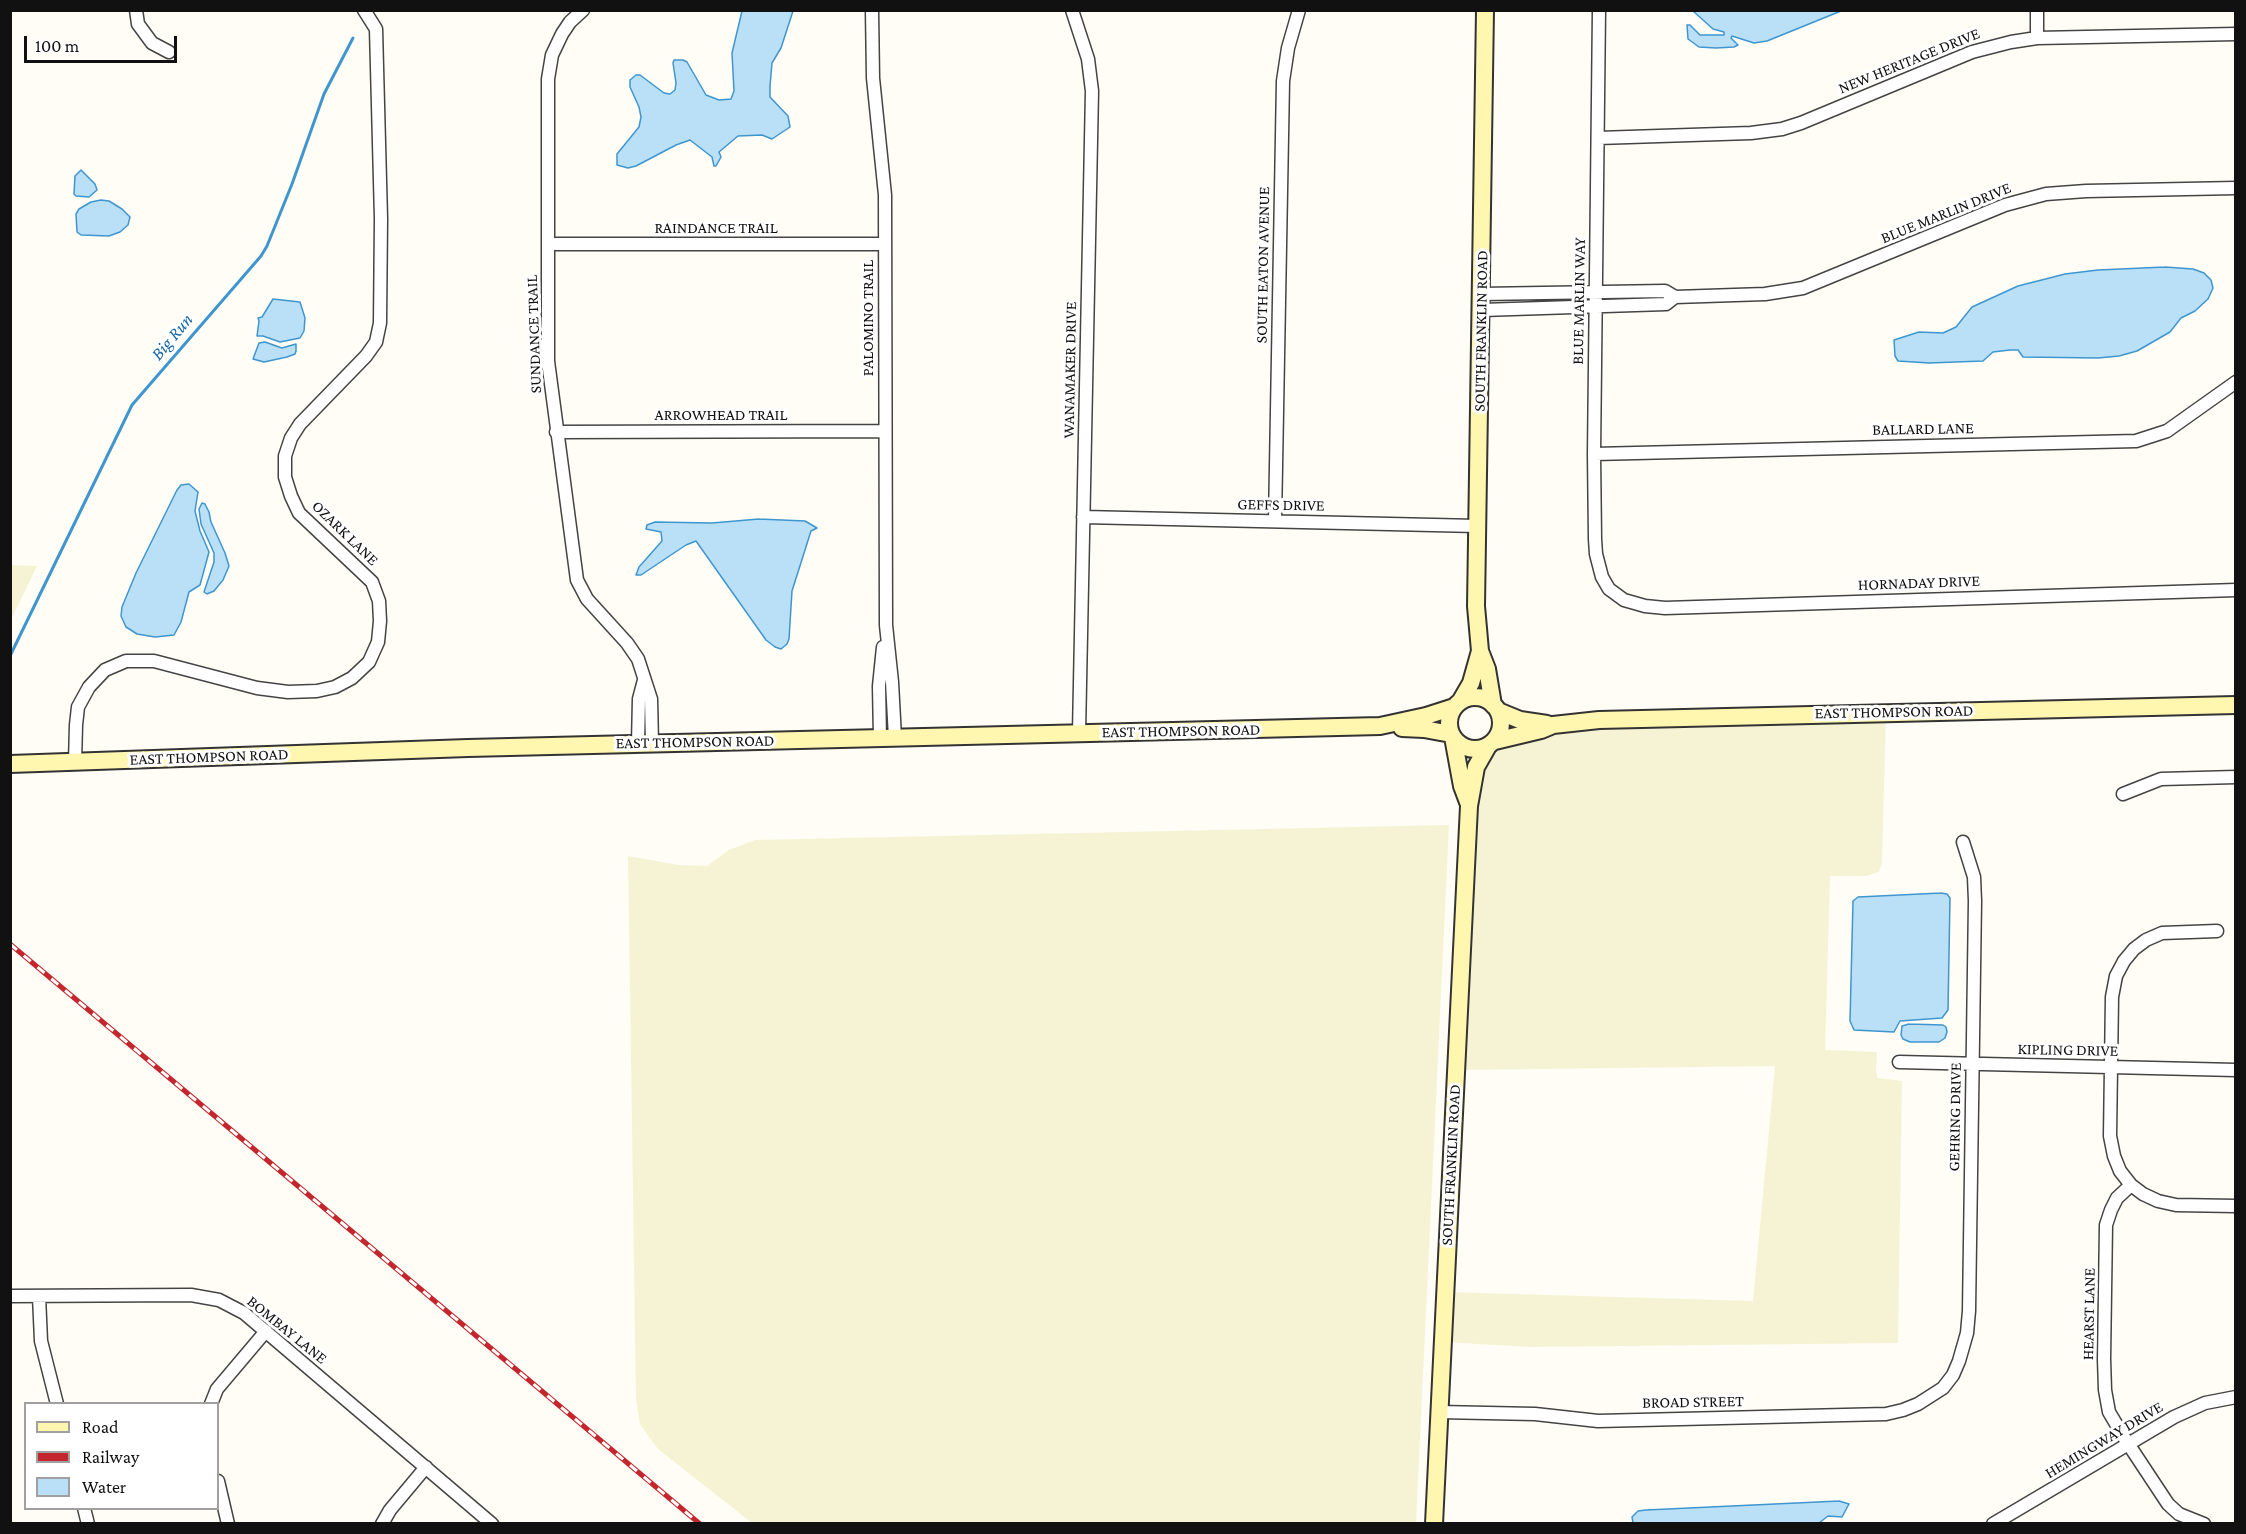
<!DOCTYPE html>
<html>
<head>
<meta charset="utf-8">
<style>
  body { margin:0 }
  #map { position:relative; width:2246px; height:1534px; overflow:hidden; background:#fffdf5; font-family:"Crimson Pro",serif }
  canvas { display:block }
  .frame { position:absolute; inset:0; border:12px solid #111; pointer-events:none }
  .legend { position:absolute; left:24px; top:1402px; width:195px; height:108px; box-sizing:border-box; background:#fff; border:2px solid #a0a0a0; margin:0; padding:8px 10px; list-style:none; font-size:18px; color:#111 }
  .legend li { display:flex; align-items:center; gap:12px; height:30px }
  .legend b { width:30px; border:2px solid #a0a0a0 }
  .scale { position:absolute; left:24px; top:36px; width:153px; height:27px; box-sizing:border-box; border:3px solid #111; border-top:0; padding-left:8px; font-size:18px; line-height:21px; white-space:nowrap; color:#111; -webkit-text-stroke:4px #fff; paint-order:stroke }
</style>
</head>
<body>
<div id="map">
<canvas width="2246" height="1534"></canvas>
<div class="frame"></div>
<ul class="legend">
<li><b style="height:8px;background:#fff6b0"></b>Road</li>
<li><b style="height:8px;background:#c4262e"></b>Railway</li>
<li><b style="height:16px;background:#b9e0f7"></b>Water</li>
</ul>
<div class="scale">100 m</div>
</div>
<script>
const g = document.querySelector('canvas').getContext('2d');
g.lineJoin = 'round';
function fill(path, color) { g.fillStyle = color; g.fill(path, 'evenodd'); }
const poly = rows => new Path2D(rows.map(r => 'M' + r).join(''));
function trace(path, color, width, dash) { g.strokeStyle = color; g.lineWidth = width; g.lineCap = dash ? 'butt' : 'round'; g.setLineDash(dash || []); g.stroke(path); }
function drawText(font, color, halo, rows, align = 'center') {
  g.font = font + ' "Crimson Pro",serif'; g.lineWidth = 6; g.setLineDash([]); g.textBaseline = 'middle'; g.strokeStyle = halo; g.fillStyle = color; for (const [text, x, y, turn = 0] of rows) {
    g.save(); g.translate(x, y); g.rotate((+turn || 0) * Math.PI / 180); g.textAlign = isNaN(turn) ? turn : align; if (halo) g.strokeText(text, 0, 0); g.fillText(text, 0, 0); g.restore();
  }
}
fill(poly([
  [11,565,37,566,11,620,10,565],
  [1886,713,1882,862,1879,872,1867,876,1830,876,1825,1050,1877,1052,1876,1072,1878,1078,1902,1081,1898,1343,1530,1347,1443,1342,1445,1292,1753,1301,1775,1066,1456,1070,1469,806,1488,746,1541,730],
  [1449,825,1416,1523,752,1523,658,1449,640,1424,636,1399,628,856,679,865,707,866,729,850,755,840]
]), '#f6f3d4');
const water = poly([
  [742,11,793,11,781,48,772,63,770,86,770,97,788,116,790,127,772,139,762,135,738,136,719,152,721,157,716,166,714,166,712,157,690,140,676,145,636,166,628,168,617,165,617,154,639,127,641,117,639,107,630,87,630,80,636,75,640,75,664,93,670,94,675,90,676,83,673,63,674,60,683,60,687,62,706,95,719,100,731,99,734,91,732,53,742,11],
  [1693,11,1841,11,1767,41,1754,43,1732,36,1731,38,1738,45,1734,47,1716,48,1699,47,1688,39,1687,25,1690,25,1700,35,1724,35,1724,32,1713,29,1693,11],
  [81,170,95,184,97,190,89,197,76,196,74,194,75,176,81,170],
  [101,200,109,201,122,209,130,217,128,225,120,232,109,236,81,235,77,232,76,214,79,209,91,202,101,200],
  [2165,267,2193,269,2204,273,2211,280,2213,288,2208,299,2195,311,2181,318,2170,332,2137,351,2119,356,2098,358,2023,357,2018,350,2010,350,1993,352,1983,361,1929,363,1898,361,1895,356,1894,340,1919,332,1943,333,1956,327,1972,307,2018,286,2065,274,2098,270,2165,267],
  [273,299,300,302,305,318,304,331,300,338,280,342,263,336,257,336,259,321,258,318,262,317,273,299],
  [265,342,282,348,296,344,296,351,295,354,287,357,264,362,253,359,259,343,265,342],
  [189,484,198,492,195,511,200,531,209,552,200,585,189,592,181,622,174,635,155,637,137,634,126,627,121,616,122,607,136,573,177,490,181,485,189,484],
  [202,503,205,504,209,512,211,522,225,553,229,566,223,580,214,591,207,594,204,592,214,562,214,553,201,524,199,509,202,503],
  [759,519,805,521,817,528,811,531,792,591,789,639,787,644,781,649,775,647,766,640,696,541,686,545,641,575,636,575,639,567,662,541,661,532,646,529,647,525,655,522,712,523,759,519],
  [1941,893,1947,894,1950,898,1948,1010,1942,1018,1900,1021,1894,1032,1854,1030,1850,1021,1853,901,1858,897,1941,893],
  [1909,1024,1943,1025,1946,1027,1947,1032,1945,1038,1939,1042,1910,1042,1903,1039,1901,1035,1902,1026,1909,1024],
  [1839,1501,1849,1504,1842,1517,1828,1516,1819,1523,1633,1523,1632,1517,1638,1511,1646,1510,1839,1501]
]);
fill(water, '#b9e0f7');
trace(water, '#3f96cf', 1.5);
trace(poly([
  [10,656,132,405,261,256,267,246,292,184,324,94,353,38]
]), '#3f96cf', 3);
const street = poly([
  [136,10,138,24,152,43,169,52],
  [583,10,570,22,562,34,552,55,548,79,548,361,577,580,587,599,627,643,638,659,651,699,652,743],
  [872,10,873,78,885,195,886,625,892,682,895,738],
  [1072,10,1088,59,1092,91,1079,733],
  [1599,10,1594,454,1595,539,1596,554,1602,577,1609,589,1624,600,1645,606,1665,608,2236,590],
  [2037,10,2037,38],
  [1598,138,1751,133,1782,129,1801,123,1972,52,2011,42,2037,38,2236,34],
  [548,244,885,244],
  [1675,297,1765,294,1803,288,2005,205,2046,194,2086,191,2236,188],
  [1482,310,1666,304,1675,297,1665,291,1482,294],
  [556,432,885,431],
  [1594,454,2136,441,2167,431,2236,382],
  [1083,517,1477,526],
  [1275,521,1283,81,1288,48,1299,10],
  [880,738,879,686,883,647],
  [638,743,639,699,644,680],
  [75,762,76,725,78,707,89,687,105,670,126,661,154,661,257,688,288,692,317,691,335,687,352,678,369,662,378,642,380,621,379,601,372,582,299,513,291,496,285,477,285,456,291,438,300,424,366,356,376,342,380,323,381,219,376,29,364,10],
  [2123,794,2161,779,2236,777],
  [2217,931,2162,933,2146,940,2134,949,2124,961,2116,976,2112,997,2110,1136,2114,1156,2120,1171,2131,1185,2143,1194,2158,1201,2176,1205,2236,1206],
  [1899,1062,2236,1070],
  [2131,1185,2117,1198,2111,1210,2106,1225,2104,1359,2105,1390,2109,1412,2125,1439,2168,1504,2179,1514,2204,1524],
  [10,1296,191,1295,219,1300,244,1313,492,1524],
  [39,1296,41,1341,57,1404],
  [211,1404,217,1389,266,1331],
  [1439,1412,1535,1414,1598,1421,1886,1414,1903,1410,1918,1404,1943,1388,1953,1375,1959,1361,1967,1333,1969,1311,1975,901,1974,877,1963,842],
  [218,1481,228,1524],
  [84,1508,88,1524],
  [382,1524,390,1510,426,1467],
  [1993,1524,2174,1417,2205,1403,2236,1397]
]);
const secondary = poly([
  [1485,10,1476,606,1480,651,1487,669,1493,705],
  '1449 723a26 26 0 1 1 52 0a26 26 0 1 1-52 0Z',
  [1460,702,1471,683,1480,651],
  [1498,711,1520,720,1547,724],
  [1402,728,1424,729,1451,734],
  [1453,737,1462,786,1468,802],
  [1495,741,1541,730,1553,725,1599,720,2236,705],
  [10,764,468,748,1380,726,1426,716,1454,707],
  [1434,1524,1469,806,1476,767,1488,746]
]);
trace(street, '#444', 15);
trace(secondary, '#333', 20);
trace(street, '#fff', 12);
trace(secondary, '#fff6b0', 16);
const rail = poly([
  [10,944,700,1524]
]);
trace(rail, '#c4262e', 5);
trace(rail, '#fff', 3, [9]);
drawText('16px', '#111', '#fff', [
  ["NEW HERITAGE DRIVE",1909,61,-22],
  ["BLUE MARLIN DRIVE",1946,213,-22],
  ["RAINDANCE TRAIL",716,228],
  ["SOUTH EATON AVENUE",1263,265,-89],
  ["BLUE MARLIN WAY",1579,301,-89],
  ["PALOMINO TRAIL",868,318,-90],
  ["SOUTH FRANKLIN ROAD",1481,331,-89],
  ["SUNDANCE TRAIL",534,334,-92],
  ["WANAMAKER DRIVE",1070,370,-89],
  ["ARROWHEAD TRAIL",721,415],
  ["BALLARD LANE",1923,429,-1],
  ["GEFFS DRIVE",1281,505,1],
  ["OZARK LANE",345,533,44],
  ["HORNADAY DRIVE",1919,583,-2],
  ["EAST THOMPSON ROAD",1894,712,-1],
  ["EAST THOMPSON ROAD",1181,731,-1],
  ["EAST THOMPSON ROAD",695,742,-1],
  ["EAST THOMPSON ROAD",209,757,-2],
  ["KIPLING DRIVE",2068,1050,1],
  ["GEHRING DRIVE",1955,1117,-89],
  ["SOUTH FRANKLIN ROAD",1451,1165,-87],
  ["HEARST LANE",2089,1314,-89],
  ["BOMBAY LANE",287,1330,39],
  ["BROAD STREET",1693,1402,-1],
  ["HEMINGWAY DRIVE",2104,1440,-31]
]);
drawText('italic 18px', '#1768a6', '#fff', [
  ["Big Run",172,337,-50]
]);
</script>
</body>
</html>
